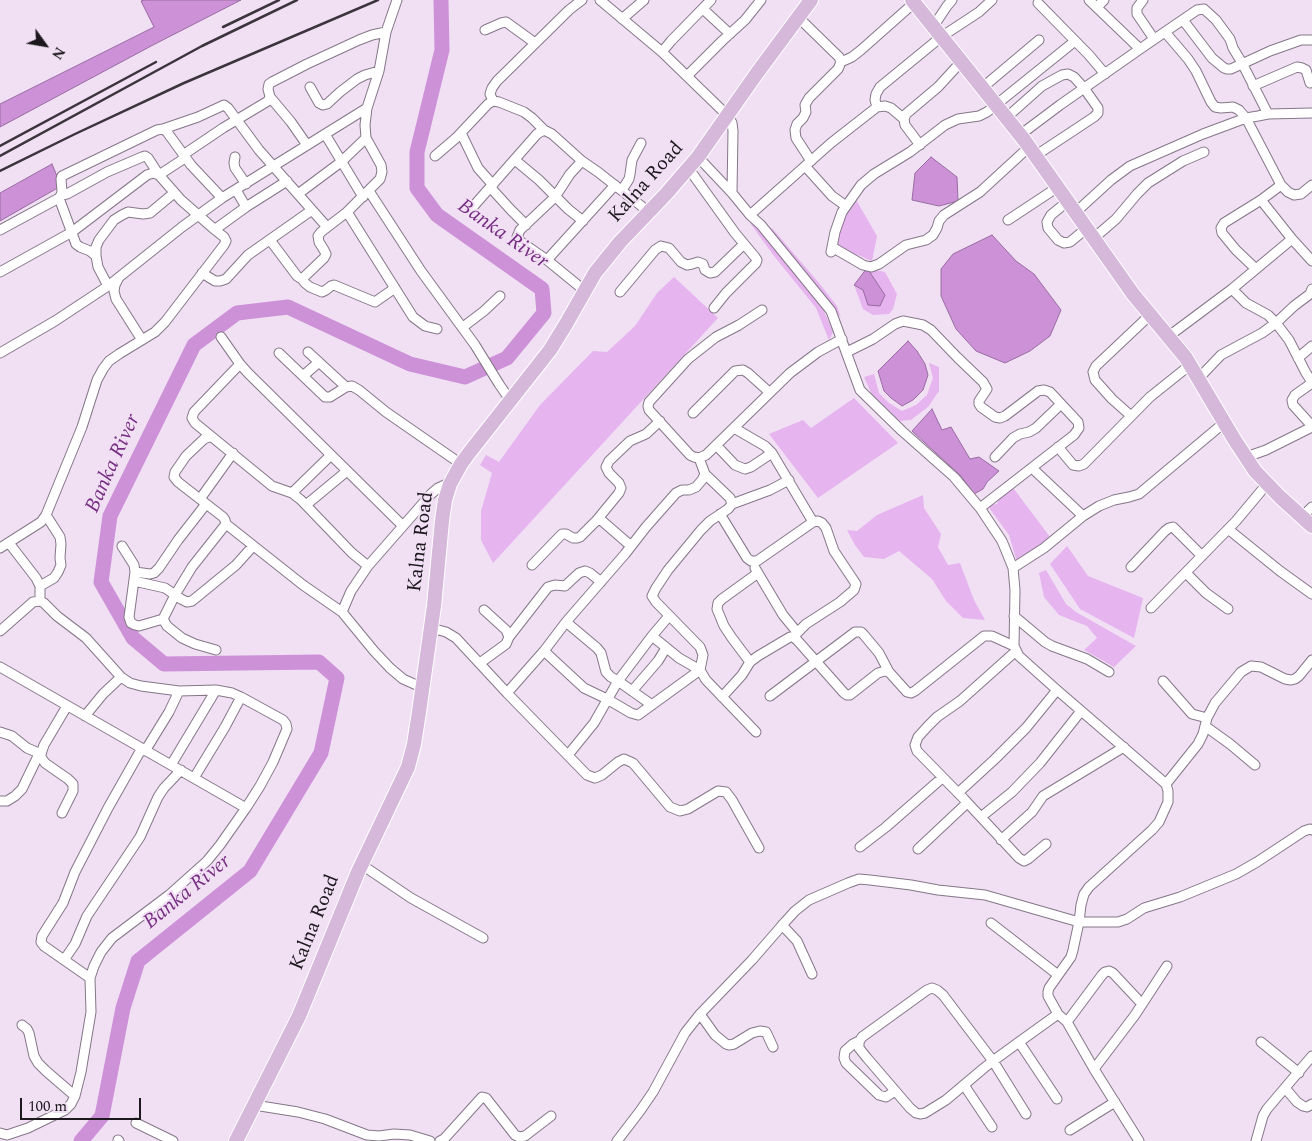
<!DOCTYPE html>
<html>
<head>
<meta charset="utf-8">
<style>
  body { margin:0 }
  #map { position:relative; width:1312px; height:1141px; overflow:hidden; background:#f1e0f4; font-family:Spectral,serif }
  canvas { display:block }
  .north { position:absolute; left:20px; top:20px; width:50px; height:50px; -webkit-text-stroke:4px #f1e0f4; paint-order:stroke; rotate:122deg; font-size:14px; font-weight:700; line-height:20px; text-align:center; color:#1d171e }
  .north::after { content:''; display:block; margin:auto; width:18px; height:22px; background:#1d171e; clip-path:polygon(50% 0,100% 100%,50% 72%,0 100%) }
  .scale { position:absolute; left:20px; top:1098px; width:121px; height:22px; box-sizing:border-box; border:2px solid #1d171e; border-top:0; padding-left:6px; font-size:15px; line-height:18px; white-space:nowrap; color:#1d171e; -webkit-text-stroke:4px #f1e0f4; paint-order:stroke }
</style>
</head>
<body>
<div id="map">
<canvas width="1312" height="1141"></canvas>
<div class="north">N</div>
<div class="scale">100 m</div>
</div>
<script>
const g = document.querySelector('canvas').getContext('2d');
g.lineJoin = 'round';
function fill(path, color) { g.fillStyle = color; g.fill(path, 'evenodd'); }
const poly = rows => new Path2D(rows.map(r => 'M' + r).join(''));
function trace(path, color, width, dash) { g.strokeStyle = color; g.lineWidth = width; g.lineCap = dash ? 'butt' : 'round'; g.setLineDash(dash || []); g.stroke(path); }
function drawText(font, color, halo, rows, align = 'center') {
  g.font = font + ' Spectral,serif'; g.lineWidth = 4; g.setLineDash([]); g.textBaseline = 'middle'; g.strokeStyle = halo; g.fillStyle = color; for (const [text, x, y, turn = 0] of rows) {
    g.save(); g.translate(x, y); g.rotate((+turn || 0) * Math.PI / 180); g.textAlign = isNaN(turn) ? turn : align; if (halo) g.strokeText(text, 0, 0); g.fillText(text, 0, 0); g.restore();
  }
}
fill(poly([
  [855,198,877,236,872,261,836,246,844,216],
  [750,223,755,225,823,309,833,332,829,340,816,308,774,256],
  [772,228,819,283,837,306,841,318,815,284,770,230],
  [867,268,885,272,897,294,893,309,889,314,873,315,863,309,854,285,863,290,885,295],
  [674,277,718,318,493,563,481,540,481,511,492,473,480,465,486,455,499,462,540,405,593,351,607,352,635,326,657,293],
  [929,363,939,367,939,391,928,407,911,420,900,421,886,409,873,397,864,377,874,374,879,393,889,403,902,411,916,405,927,395,933,378],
  [854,398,898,443,818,498,769,434,803,420,811,428],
  [1011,485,1050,537,1033,552,1017,562,1009,535,987,505,997,504,1001,493],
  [923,495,924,508,941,534,938,547,948,565,960,563,974,600,985,620,963,618,946,601,932,579,899,551,884,559,864,557,855,545,847,530,857,531,877,515],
  [1067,546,1088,576,1143,598,1134,638,1080,609,1050,564],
  [1046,570,1066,604,1076,612,1136,646,1114,667,1084,650,1097,638,1087,626,1059,615,1044,597,1039,573]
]), '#e6b4ef');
const water = poly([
  [144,0,241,0,153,45,0,127,0,104,154,27,141,1,144,0],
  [931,157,957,177,958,201,939,206,912,200,915,173,931,157],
  [52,164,61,186,0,221,0,193,52,164],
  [992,235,1016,261,1034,274,1061,310,1050,336,1030,351,1005,363,976,351,956,329,941,296,941,269,953,254,992,235],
  [867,268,885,295,880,306,868,305,863,290,854,285,867,268],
  [908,341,917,351,925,364,928,375,923,390,913,400,902,406,891,398,884,391,878,371,908,341],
  [932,409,942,430,951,427,970,459,979,457,999,471,987,482,983,489,974,494,961,476,912,431,932,409]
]);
fill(water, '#cd91d8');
trace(water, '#986ca0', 1);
trace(poly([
  [81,1141,102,1116,123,1008,138,961,250,871,321,753,337,678,319,662,164,664,133,638,101,582,110,516,194,345,237,313,288,307,410,364,465,377,507,358,544,313,542,289,437,215,417,188,417,152,442,50,441,0]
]), '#cd91d8', 15);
const street = poly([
  [600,0,662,52,727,115,732,123,733,131,732,193],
  [1089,0,1140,49],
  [1143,0,1137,8,1137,14,1154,39],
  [1038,3,1089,55,1105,74],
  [1097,7,1104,0],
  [703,9,730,34],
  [798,17,839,57,841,62,838,69,809,98,805,105,806,112,803,118,797,124,795,130,796,138,811,161],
  [622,19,644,0],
  [1183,20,1212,58,1224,68,1227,69,1231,69,1270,51,1301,40,1312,40],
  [933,27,947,6,952,0],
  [485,30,501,23,506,22,535,43],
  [1165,32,1188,59,1196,71,1211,102,1215,107,1221,108,1233,107,1239,110,1246,118,1281,185,1288,192,1294,195,1301,194,1312,185],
  [662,52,671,41,711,0],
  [841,62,852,57,861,50,914,3],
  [687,76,722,41,745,20,761,0],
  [1253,86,1297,67,1302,68,1306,70,1310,83],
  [310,87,319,103,323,105,327,104,340,92,357,79,365,75,379,71],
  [982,88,1039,40],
  [270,97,291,122,307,145],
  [493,101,490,94,492,88,497,81,569,10,582,0],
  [877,107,875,100,876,94,880,87,941,37,979,12,992,0],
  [1006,118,1042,86,1062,75,1068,74,1074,77,1084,88,1098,108,1098,113,1094,117,1035,156],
  [163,129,198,117,224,105,228,108,259,150,327,227],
  [461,133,478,168,493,185],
  [325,134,363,197],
  [1020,135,1060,105,1140,49,1197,10,1204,9,1216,20,1230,39,1233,48,1242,63,1268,114],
  [920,145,905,125,904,119,906,114,938,87,961,62],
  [183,155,223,128,268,101,270,97,268,89,269,84,272,82,307,64,359,40,372,35,386,32],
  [435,156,456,138,488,104,493,101,499,102,524,112,532,118,544,130],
  [235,157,234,163,235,168,246,184],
  [698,157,732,193,750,215,761,225,831,311,860,390,902,431,954,477,980,508,1002,541,1013,568,1015,590,1014,646,1019,656,1057,690,1166,784,1168,791,1168,802,1159,822,1152,830,1089,887,1084,894,1081,905,1079,922,1073,950,1071,957,1049,988,1048,992,1048,996,1058,1014,1067,1022,1094,1069,1139,1141],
  [515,160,539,180,568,209,583,221],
  [582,161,570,174,555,197,520,230,517,237,521,242,547,260,585,291],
  [805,166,832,196,846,206],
  [689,169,735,233,755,257,757,260,756,263,726,293,714,308],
  [490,187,511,210,526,225],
  [236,190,246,207],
  [622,190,629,179,630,174,632,160,641,143],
  [369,191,421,271,475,345,499,384,510,400],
  [298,194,341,162,366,138],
  [61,195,67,194,107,172,142,157,145,156,148,158,159,175,185,158],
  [59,198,76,244,80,247,90,251,96,256],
  [1261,200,1292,239,1312,261],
  [1068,201,1051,215,1047,222,1048,228,1058,240,1064,243,1070,242,1087,228],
  [471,209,537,134,544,130,552,134,582,161,598,172,649,212],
  [347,212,413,317,425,326,437,329],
  [1076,212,1111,180,1130,166,1203,134,1246,118,1258,116,1268,114,1312,113],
  [750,215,831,143,877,107,885,106,891,108,904,119],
  [1008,220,1058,187],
  [0,230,59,198,61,195,62,192,61,179,62,176,157,130,163,129,167,132,191,165,222,198],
  [1094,238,1116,219,1137,194,1148,183,1183,161,1204,152],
  [270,240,297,276,300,278,303,278,324,258,326,254,324,250,319,242,318,236,321,232,347,212,380,179,382,172,381,165,366,138,365,125,367,108,379,71,386,32,397,0],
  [832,247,863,265,871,267,879,264,906,245,926,240,933,235,937,228,939,221,944,215,980,192,1029,147],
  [831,252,835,232,842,212,861,185,874,174,910,152,945,125,958,119,979,116,987,112,1075,41],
  [547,260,615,185],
  [1256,269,1236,250,1222,233,1221,228,1224,223,1261,200,1281,185],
  [0,272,72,232,147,175,153,173,159,175,181,200,214,229,217,228,246,207,287,181],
  [202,273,215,281,220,281,226,279,248,255,312,210],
  [118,279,115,285,114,291,116,299,142,340],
  [302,279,305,283,310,287,322,292,326,290,331,286,334,285,375,302,395,288],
  [108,286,98,267,96,256,96,247,99,240,114,220,122,215,128,212,143,214,150,213,174,193],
  [1232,289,1246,303,1268,315,1276,323,1289,340,1306,373,1312,382],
  [620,292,655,250,661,246,669,248,681,262,687,265,692,264,698,262,703,264,705,270,710,273,715,272,744,244],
  [762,310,739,325,716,337,688,359,649,402,648,406,649,410,690,455,694,457,699,458,706,455,790,373,818,352,842,339],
  [463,327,484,311,500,296],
  [1169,336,1232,289,1292,239],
  [221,337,240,364,248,373,403,526],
  [308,352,346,387],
  [847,352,873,339,895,324,903,321,923,325,931,330,957,357,983,382,987,389,979,401,979,404,981,407,995,417,1000,418,1005,416,1038,391,1044,390,1050,392,1078,422,1079,428,1074,435,980,508],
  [0,353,55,321,108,286,182,227,222,198,367,108],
  [279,353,325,397,330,397,346,387,352,386,359,390,386,412,461,464],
  [1298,358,1312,346],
  [240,364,194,412,192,418,195,423,272,486,292,493,301,500,352,553,368,566],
  [303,376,319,362],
  [1199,378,1221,355,1262,333,1276,323,1294,306,1310,294,1312,289],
  [1312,383,1295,395,1292,400,1293,405,1312,426],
  [693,413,735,371,743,370,748,373,769,392],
  [1130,415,1112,399,1095,380,1093,372,1096,366,1150,315],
  [734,428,765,446,772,453,813,522],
  [211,436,204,439,186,456,175,472,174,477,178,482,223,517,225,520,226,524,192,567,175,595,163,619,167,626,182,638,195,644,216,650],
  [716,445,735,465,745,469,751,467,772,453],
  [1058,447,1073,465,1079,466,1084,464,1150,397,1190,365],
  [995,457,1013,438,1020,434,1029,432,1036,428,1061,404],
  [1246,457,1266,450,1312,427],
  [1032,468,1083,516],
  [705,474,730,498,732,504,728,509,710,521,701,530,668,570,656,588,652,596,656,602,700,647,703,655,700,670,706,680,756,732],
  [292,493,331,455],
  [200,499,233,453],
  [732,504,770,490,789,480],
  [306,505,347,471],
  [720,514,747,558,751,561,757,561,813,522,818,521,822,523,826,528,834,551,856,584,854,590,840,602,806,624,793,637],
  [1302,517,1312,507],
  [596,521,619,493,621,488,619,483,609,473,606,467,609,461,630,441,646,434,660,421],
  [226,524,303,585,342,612,374,651,390,668,403,679,423,688],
  [1228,529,1280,571,1312,594],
  [9,543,36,578,40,586,40,601],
  [122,546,134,565,135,572,129,617,131,623,135,625,139,626,163,619],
  [0,548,41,522,46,515,82,427,97,380,103,369,109,361,119,354,155,332,165,322,224,245,226,241,224,237,214,229],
  [532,565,562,534,566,534,573,538,577,538,580,537,596,521,601,520,631,546],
  [1131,567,1165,531,1169,528,1173,527,1202,556],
  [755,568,783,615,797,632],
  [1013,568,1044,548,1083,516,1099,506,1114,500,1129,497,1139,494,1225,422],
  [135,572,150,574,154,573,159,568,178,540,206,504],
  [1186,573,1206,593,1228,609],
  [134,581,165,588,181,599,187,602,192,601,236,565,253,546],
  [40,586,54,578,58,572,61,565,60,558,61,544,60,537,46,515],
  [1151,608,1236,521,1267,484],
  [342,612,351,591,368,566,431,494,438,488,451,482],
  [1014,616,1045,642,1052,646,1087,659,1109,672],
  [566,622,597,648,601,653,606,672,611,677,618,681,652,705],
  [431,628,446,632,456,638,507,693,587,775,595,778,602,775,618,762,624,759,633,763,670,807,680,811,688,809,718,791,726,792,732,800,759,848],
  [0,631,33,602,40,601,44,603,57,616,86,638,121,677,130,683,141,686,179,691,216,690,232,693,241,697,283,720,286,724,287,729,273,762,260,786,246,808],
  [509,637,548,587,555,585,565,586,579,573,585,571,590,573,601,582],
  [544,651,584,688,607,699,631,713,638,715,700,670,679,658,652,636],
  [1016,651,960,701,937,717,928,726,918,737,915,745,917,751,964,799,1019,858,1024,861,1028,859,1046,844],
  [750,662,732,638,724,626,717,609,718,603,722,599,758,573],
  [480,663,506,644,509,637,506,630,484,610],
  [0,667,246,808,220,845,207,861,169,895,112,938,101,952,94,966,90,978,91,1012,81,1072,75,1096,71,1104,65,1110,28,1128,7,1135,0,1133],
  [1163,681,1192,714,1207,718],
  [632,691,658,661,666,648],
  [507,693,544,651,566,622,625,554,646,527,676,493,682,490,689,490,696,487,702,480,705,474,699,458],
  [770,696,855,632,861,632,864,635,879,653,889,672],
  [722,697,742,675,750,662,758,656,790,637,793,637,797,640,844,693,847,695,850,695,878,673,885,671,889,672,907,692,911,693,915,691,984,636,992,636,1014,646],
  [85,716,103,694,121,677],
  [1205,726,1230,744,1255,765],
  [0,732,12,736,27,748,41,754],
  [145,751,169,712,179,691],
  [568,755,594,723,618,681,652,636,669,616],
  [171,765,216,690],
  [194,778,225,727,241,697],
  [1166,784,1198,744,1203,734,1207,718,1215,703,1241,672,1251,666,1261,667,1285,679,1291,680,1295,679,1299,676,1312,660],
  [958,793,995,759,1026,728,1057,690],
  [0,801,7,801,15,796,22,789,39,754],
  [62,813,73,791,73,784,68,779,45,763,41,757,41,754,44,745,67,706],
  [981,817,1012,792,1040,763,1081,711],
  [1001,840,1032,812,1043,796,1124,747],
  [860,847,886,827,942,778],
  [918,849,967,803],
  [362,865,411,898,483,938],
  [991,923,1058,975],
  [782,925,797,941,812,974],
  [64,960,75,944,87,916,140,837,158,797,164,788,181,770],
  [90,978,44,946,41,942,42,936,63,903,75,872,108,808,142,748],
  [700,1014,715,1035,726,1044,729,1045,734,1044,752,1033,760,1031,766,1032,773,1047],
  [1067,1022,1102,975,1105,972,1109,971,1113,973,1142,1004],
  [22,1025,27,1029,29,1033,34,1056,38,1063,46,1071,75,1096],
  [859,1041,853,1044,845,1051,844,1058,846,1063,879,1095,886,1097,895,1091],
  [1019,1042,1057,1099],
  [1261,1042,1299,1073],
  [1094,1069,1135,1015,1167,966],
  [964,1085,992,1127],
  [1285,1088,1297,1102,1303,1106,1307,1107,1312,1104],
  [254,1105,298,1112,325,1119,367,1135,379,1136,394,1134,410,1135,430,1141],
  [1026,1114,993,1061,943,995,937,990,932,988,927,990,862,1037,859,1042,859,1048,867,1058,910,1108,916,1113,920,1114,925,1113,946,1100,984,1068,993,1061,1019,1042,1058,1014],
  [136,1123,173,1141],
  [1070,1130,1115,1102],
  [118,1140,119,1141],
  [440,1141,444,1139,482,1097,486,1098,515,1135,519,1137,525,1136,551,1116],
  [617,1141,640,1111,653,1092,685,1033,700,1014,752,960,785,922,795,911,809,900,848,883,859,879,870,880,911,885,938,890,985,895,1079,922,1118,922,1127,919,1144,908,1180,897,1236,874,1257,862,1304,831,1310,829,1312,830],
  [1256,1141,1263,1116,1267,1109,1312,1056]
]);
const primary = poly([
  [912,0,1025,141,1133,294,1186,358,1234,439,1255,471,1280,497,1312,526],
  [236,1141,299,1016,358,872,408,767,414,744,419,712,434,606,442,521,445,500,450,484,461,464,469,453,550,350,566,324,595,273,620,242,666,194,698,157,757,73,811,0]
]);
trace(street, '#857688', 11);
trace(primary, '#fff', 16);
trace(street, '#fff', 9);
trace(primary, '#d5b8da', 14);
trace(poly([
  [223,27,279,0],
  [0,146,156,62],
  [0,156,202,46,297,0],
  [0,171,75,134,184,83,378,0]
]), '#3c343d', 2.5);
drawText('20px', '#1d171e', '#f1e0f4', [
  ["Kalna Road",647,183,-48],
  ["Kalna Road",422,542,-83],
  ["Kalna Road",316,923,-68]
]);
drawText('italic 21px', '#772f83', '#f1e0f4', [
  ["Banka River",502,235,35],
  ["Banka River",114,464,-66],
  ["Banka River",188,893,-39]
]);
</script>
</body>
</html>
